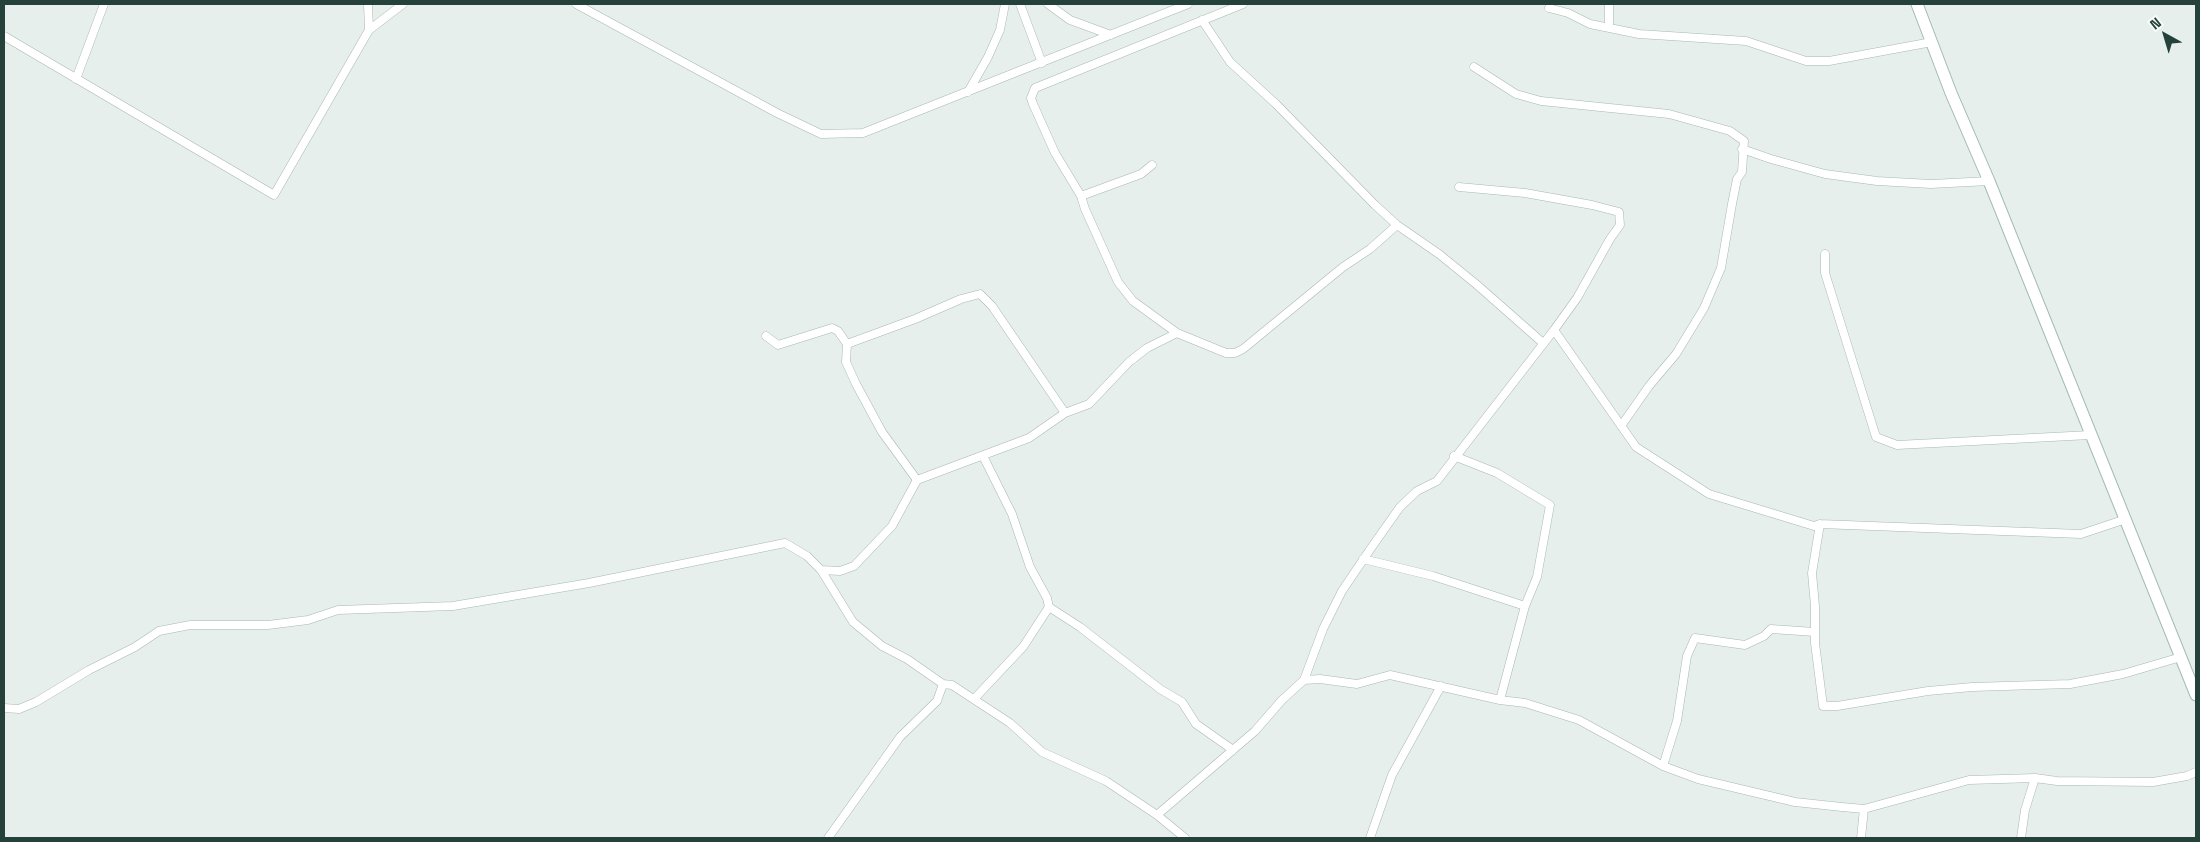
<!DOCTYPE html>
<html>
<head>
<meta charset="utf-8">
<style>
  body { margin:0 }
  #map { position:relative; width:2200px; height:842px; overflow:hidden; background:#e6efeb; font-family:"Space Grotesk",sans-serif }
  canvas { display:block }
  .frame { position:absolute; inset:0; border:5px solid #24423a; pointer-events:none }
  .north { position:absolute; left:2140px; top:10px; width:50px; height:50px; -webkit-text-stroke:4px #f7fbf9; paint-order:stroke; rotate:321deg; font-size:14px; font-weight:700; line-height:20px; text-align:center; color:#24423a }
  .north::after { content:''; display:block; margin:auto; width:18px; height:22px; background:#24423a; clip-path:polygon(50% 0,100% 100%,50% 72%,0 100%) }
</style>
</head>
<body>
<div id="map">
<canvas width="2200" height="842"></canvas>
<div class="frame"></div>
<div class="north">N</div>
</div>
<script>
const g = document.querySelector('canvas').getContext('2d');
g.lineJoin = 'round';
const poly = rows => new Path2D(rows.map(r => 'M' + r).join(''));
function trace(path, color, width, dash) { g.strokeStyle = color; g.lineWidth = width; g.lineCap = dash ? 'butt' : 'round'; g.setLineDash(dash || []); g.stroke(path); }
const street = poly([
  [368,4,369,30],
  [576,4,777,113,821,134,863,133,1188,4],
  [1020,4,1042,63],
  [1048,4,1070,20,1111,35],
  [1609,4,1609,26],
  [1549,8,1568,13,1590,24,1639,34,1746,41,1806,61,1829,61,1932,42],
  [1202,20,1230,62,1276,104,1375,205,1397,225,1439,254,1476,284,1543,343],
  [4,36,274,195,369,30,403,4],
  [1474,67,1516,94,1541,101,1669,114,1730,131,1744,141,1742,172,1737,179,1732,204,1721,268,1704,308,1676,354,1649,386,1621,426],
  [76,79,104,4],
  [968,92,988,57,1000,30,1005,4],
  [1742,149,1771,159,1825,174,1877,181,1931,184,1989,181],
  [1152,165,1141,174,1081,196,1085,209,1118,282,1133,301,1177,333,1226,353,1235,353,1243,349,1343,267,1370,249,1397,225],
  [1081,196,1055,153,1033,104,1031,98,1035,88,1243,4],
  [1825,254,1825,273,1876,437,1897,445,2090,435],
  [1554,330,1636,447,1709,494,1814,526,1820,524,2081,534,2126,519],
  [766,336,778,345,832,328,838,331,847,344,846,362,856,384,882,432,917,480],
  [847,344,915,319,961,299,980,294,992,306,1065,413],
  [1454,456,1497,473,1550,505,1537,577,1525,606,1500,700],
  [1820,524,1812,573,1815,606,1815,643,1823,706,1837,706,1928,691,1972,687,2070,684,2123,674,2181,657],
  [1363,559,1433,576,1525,606],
  [821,570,840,571,854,566,892,526,917,480,1029,438,1065,413,1089,404,1129,362,1147,348,1177,333],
  [1049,607,1080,627,1160,689,1182,702,1196,724,1233,750],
  [1304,680,1320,679,1357,684,1390,675,1500,700,1525,703,1579,720,1663,766,1698,779,1795,802,1842,807,1864,809,1969,780,2035,778,2057,781,2153,782,2187,776,2196,772],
  [974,699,1023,647,1049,607,1047,598,1030,567,1012,514,983,456],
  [4,708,19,709,36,702,89,670,135,647,159,631,190,625,268,625,308,620,338,610,453,606,589,583,785,543,807,556,821,570,853,622,882,646,907,659,943,684,952,685,1010,723,1042,752,1106,781,1157,815,1185,838],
  [1663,766,1677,721,1687,656,1695,638,1745,645,1764,636,1771,629,1815,632],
  [1157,815,1255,731,1282,700,1304,680,1323,629,1342,591,1369,551,1400,507,1417,491,1437,481,1554,330,1577,298,1610,239,1620,225,1619,212,1592,205,1525,193,1459,187],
  [828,838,900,737,937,701,943,684],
  [1370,838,1392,775,1441,686],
  [1861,838,1864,809],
  [2021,838,2025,810,2035,778]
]);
const secondary = poly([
  [1917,4,1951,93,1989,181,2196,695]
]);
trace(street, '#a8b8b2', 9);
trace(secondary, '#a4bbb3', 13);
trace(street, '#fff', 8);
trace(secondary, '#fff', 11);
</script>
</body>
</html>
